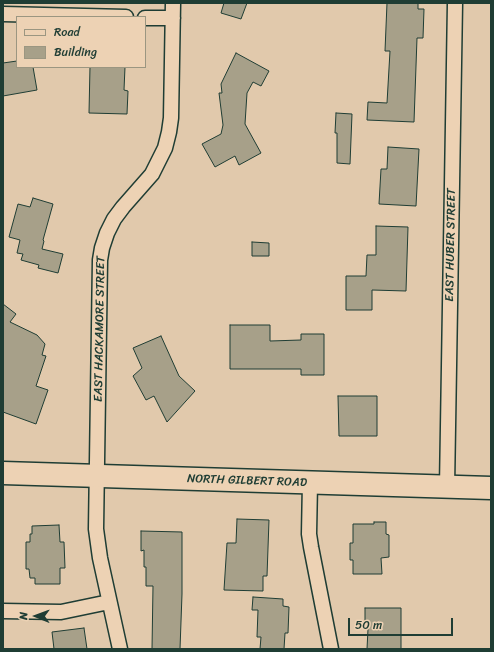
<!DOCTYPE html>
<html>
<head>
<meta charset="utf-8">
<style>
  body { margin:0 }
  #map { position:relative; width:494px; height:652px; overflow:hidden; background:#e1c9ac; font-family:Sriracha,sans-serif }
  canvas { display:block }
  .frame { position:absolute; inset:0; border:4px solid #1f3d34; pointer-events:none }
  .legend { position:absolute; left:16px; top:16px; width:130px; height:52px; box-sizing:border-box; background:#edd2b4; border:1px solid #9b9681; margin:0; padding:5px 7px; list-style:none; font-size:12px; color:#1f3d34 }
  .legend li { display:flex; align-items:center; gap:8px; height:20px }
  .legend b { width:20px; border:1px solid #9b9681 }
  .north { position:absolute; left:16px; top:596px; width:40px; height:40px; -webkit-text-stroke:3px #edd2b4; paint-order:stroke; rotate:271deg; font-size:11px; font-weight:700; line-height:16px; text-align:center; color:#1f3d34 }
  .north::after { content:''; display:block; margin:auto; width:14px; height:18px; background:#1f3d34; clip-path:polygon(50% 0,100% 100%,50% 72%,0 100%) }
  .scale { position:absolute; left:348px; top:618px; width:105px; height:18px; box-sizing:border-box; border:2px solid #1f3d34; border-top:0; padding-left:5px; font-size:12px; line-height:14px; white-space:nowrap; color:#1f3d34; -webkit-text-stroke:3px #edd2b4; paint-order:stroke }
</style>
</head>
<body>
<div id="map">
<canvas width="494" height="652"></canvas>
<div class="frame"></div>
<ul class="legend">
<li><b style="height:5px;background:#edd2b4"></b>Road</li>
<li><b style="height:11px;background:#a7a089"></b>Building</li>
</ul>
<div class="north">N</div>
<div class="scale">50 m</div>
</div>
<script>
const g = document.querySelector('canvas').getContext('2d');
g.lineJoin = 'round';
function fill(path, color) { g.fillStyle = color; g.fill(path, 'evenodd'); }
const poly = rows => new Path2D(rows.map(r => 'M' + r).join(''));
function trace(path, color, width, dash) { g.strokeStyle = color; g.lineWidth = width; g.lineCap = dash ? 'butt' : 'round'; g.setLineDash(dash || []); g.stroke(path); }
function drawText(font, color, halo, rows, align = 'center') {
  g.font = font + ' Sriracha,sans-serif'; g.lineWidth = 3; g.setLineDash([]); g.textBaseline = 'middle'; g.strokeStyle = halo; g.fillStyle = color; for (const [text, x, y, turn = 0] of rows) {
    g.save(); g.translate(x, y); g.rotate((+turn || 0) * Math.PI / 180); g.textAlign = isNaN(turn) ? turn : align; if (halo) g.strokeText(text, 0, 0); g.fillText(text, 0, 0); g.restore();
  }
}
const building = poly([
  [224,3,247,3,241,19,221,13,224,3],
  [387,3,418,3,418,9,424,9,423,38,417,38,414,122,367,120,368,102,387,103,390,51,385,51,387,3],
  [236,53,269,71,261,86,253,82,247,93,245,124,261,153,239,165,235,156,215,167,202,144,221,134,223,125,219,93,222,93,221,84,236,53],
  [17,61,17,67,33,67,37,90,3,96,3,63,17,61],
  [90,67,125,67,124,90,128,91,127,114,89,113,90,67],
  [336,113,352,114,350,164,337,163,337,133,335,133,336,113],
  [388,147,419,149,416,206,379,204,381,169,387,169,388,147],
  [33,198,53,204,43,240,44,241,42,249,63,254,58,273,38,268,39,265,21,260,23,254,17,253,20,240,9,237,18,204,30,207,33,198],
  [376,226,408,227,406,291,372,290,372,310,346,310,346,276,366,276,367,255,376,255,376,226],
  [252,242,269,243,269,256,252,256,252,242],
  [3,304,16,314,10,322,37,335,45,344,42,355,46,356,36,386,48,390,36,424,3,412,3,304],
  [230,325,270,325,270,341,301,340,301,334,324,334,324,375,301,375,301,369,230,369,230,325],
  [161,336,179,376,195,391,167,422,154,396,146,400,133,376,142,368,133,348,161,336],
  [338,396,377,396,377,436,339,436,338,396],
  [237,519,269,520,267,576,263,576,263,591,224,590,227,543,236,543,237,519],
  [374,522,386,522,386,534,389,535,389,557,381,558,382,574,353,574,353,560,350,560,350,543,353,543,353,524,374,524,374,522],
  [59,525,60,542,64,542,65,568,60,568,60,584,35,584,35,578,30,578,29,569,26,569,26,542,30,542,30,534,32,534,32,526,59,525],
  [141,531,182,532,182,594,180,649,152,649,153,586,146,586,146,567,144,567,144,550,141,551,141,531],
  [253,597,283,599,283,606,289,607,288,633,285,633,284,649,260,649,261,637,257,637,258,610,252,610,253,597],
  [365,608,401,608,401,649,367,649,368,629,365,629,365,608],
  [84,628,87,649,54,649,52,632,84,628]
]);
fill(building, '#a7a089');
trace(building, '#1f3d34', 1);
const street = poly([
  [3,14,126,17],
  [145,18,173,18],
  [310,483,309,534,311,547,331,649],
  [447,487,455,3],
  [3,611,61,612,109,602],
  [120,649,100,558,96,529,100,260,102,248,107,233,114,219,123,207,152,174,165,148,169,132,171,118,173,3]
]);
const primary = poly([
  [3,473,491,488]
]);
trace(street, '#1f3d34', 17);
trace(primary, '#1f3d34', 25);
trace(street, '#edd2b4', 14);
trace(primary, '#edd2b4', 22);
drawText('12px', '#1f3d34', '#edd2b4', [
  ["EAST HUBER STREET",451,245,-89],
  ["EAST HACKAMORE STREET",100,329,-89],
  ["NORTH GILBERT ROAD",247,481,2]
]);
</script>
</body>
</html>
